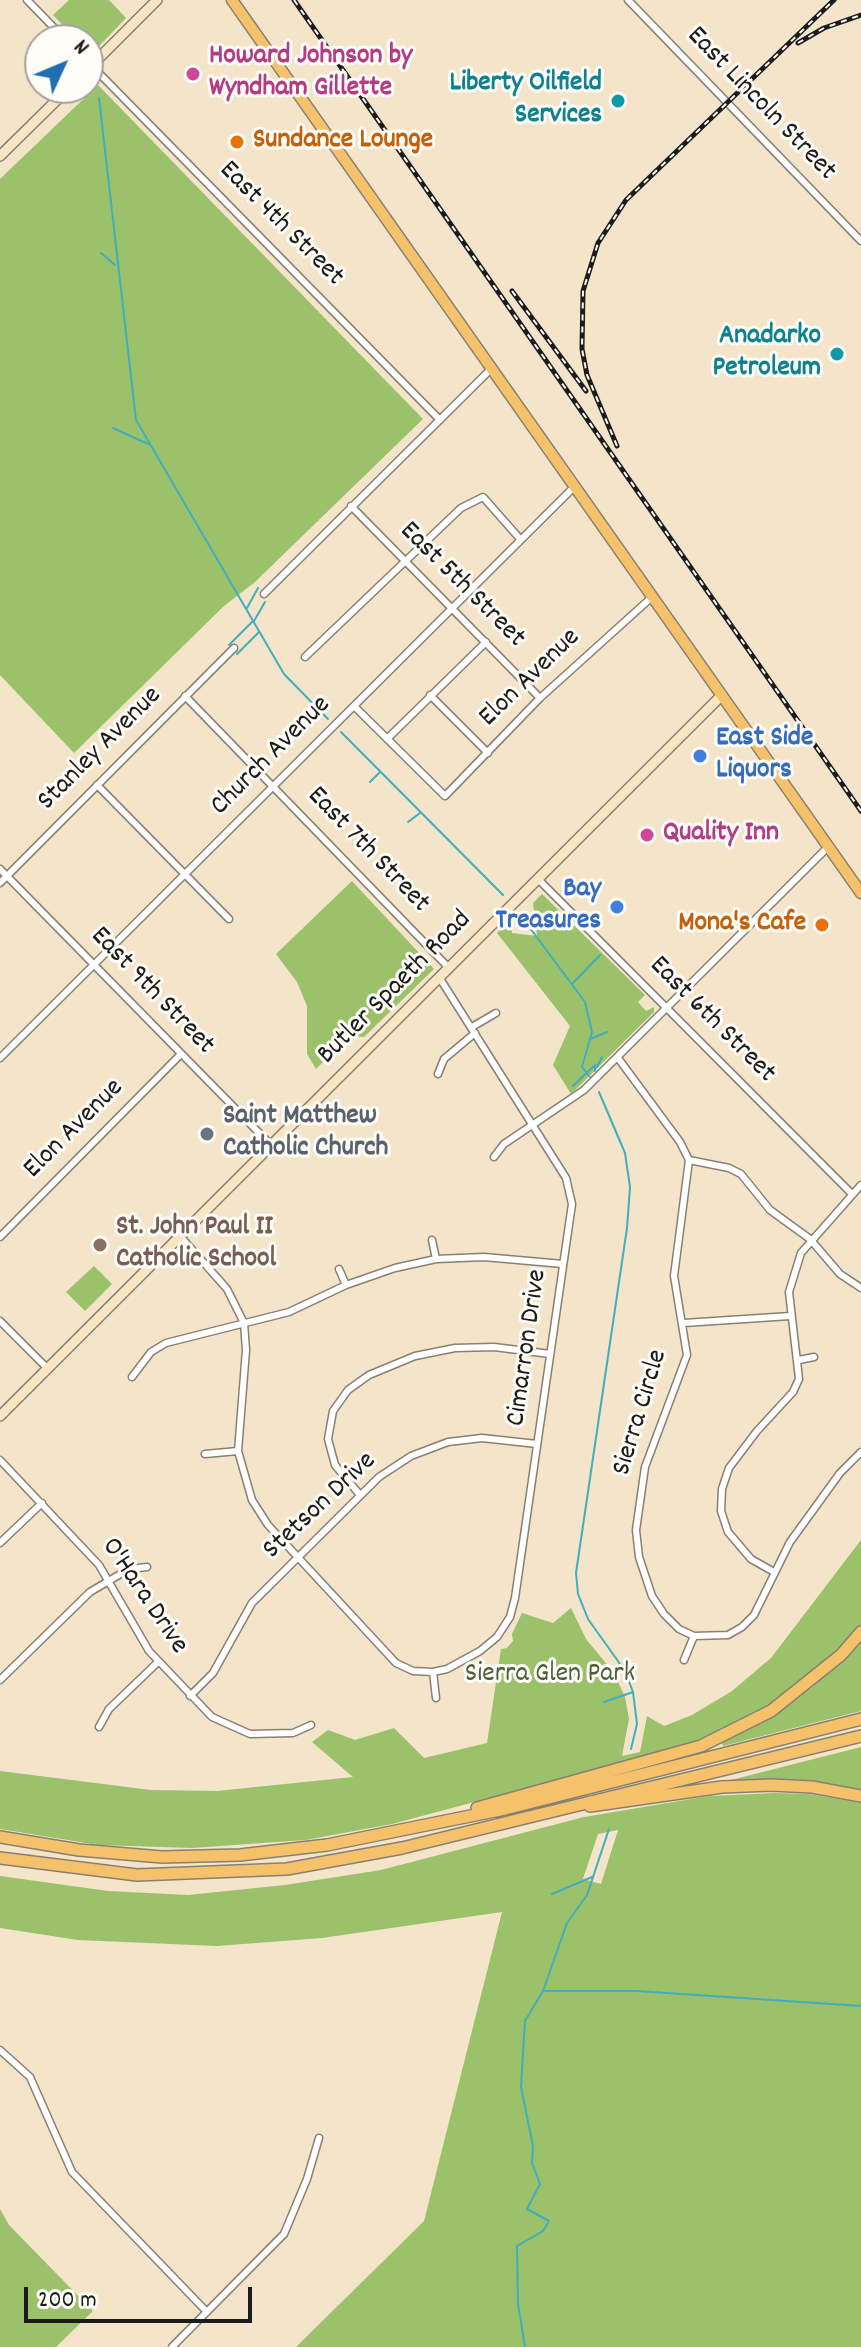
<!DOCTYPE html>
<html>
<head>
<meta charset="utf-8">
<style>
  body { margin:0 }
  #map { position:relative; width:861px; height:2347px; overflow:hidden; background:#f3e4ca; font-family:Dekko,sans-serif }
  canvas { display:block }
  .north { position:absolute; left:24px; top:24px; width:80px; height:80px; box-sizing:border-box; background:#fdfcf7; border:2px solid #a3a29f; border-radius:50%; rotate:46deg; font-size:22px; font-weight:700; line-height:32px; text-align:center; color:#1c1c1c }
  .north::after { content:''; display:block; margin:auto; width:28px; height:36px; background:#1f6fb2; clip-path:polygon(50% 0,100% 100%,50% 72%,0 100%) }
  .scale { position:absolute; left:24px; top:2287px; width:228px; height:36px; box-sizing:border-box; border:4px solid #1c1c1c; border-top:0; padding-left:10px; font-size:24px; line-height:28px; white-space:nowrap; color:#1c1c1c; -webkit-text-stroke:6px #fdfcf7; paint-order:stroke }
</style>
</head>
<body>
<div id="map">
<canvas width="861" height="2347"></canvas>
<div class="north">N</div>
<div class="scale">200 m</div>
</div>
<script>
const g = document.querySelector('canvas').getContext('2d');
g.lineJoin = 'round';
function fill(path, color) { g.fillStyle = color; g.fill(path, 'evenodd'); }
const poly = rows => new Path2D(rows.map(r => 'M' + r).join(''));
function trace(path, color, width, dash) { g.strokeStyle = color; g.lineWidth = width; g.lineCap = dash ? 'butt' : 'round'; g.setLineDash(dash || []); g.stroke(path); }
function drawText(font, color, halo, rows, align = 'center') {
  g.font = font + ' Dekko,sans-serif'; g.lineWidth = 6; g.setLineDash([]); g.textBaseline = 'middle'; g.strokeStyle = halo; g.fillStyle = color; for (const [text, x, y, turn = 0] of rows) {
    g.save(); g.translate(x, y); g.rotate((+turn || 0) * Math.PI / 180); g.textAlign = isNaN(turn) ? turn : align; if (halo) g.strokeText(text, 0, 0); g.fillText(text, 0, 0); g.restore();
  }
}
fill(poly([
  [69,0,109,0,126,18,99,46,88,49,88,40,77,40,53,15],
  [98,85,423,419,255,582,224,606,74,753,0,675,0,179],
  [352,881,434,969,364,1037,349,1036,316,1069,307,1054,307,1006,297,982,276,954],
  [542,894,645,995,638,1002,646,1011,654,1007,654,1012,571,1094,553,1065,570,1026,497,933,511,920,512,933,537,936,533,903],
  [94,1266,112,1284,85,1311,66,1292],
  [861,1540,861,1627,819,1671,771,1705,703,1741,392,1824,306,1840,192,1848,98,1845,0,1829,0,1771,151,1790,217,1791,353,1777,312,1742,328,1730,355,1740,394,1728,424,1758,487,1743,501,1649,507,1648,513,1641,512,1634,522,1613,553,1623,571,1608,586,1639,614,1673,625,1697,629,1719,622,1756,640,1752,647,1716,664,1726,692,1715,732,1691,771,1658],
  [861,1639,861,1711,723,1746,721,1740,747,1729,810,1689],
  [861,1747,861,1791,723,1782],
  [775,1793,809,1794,861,1803,861,2347,296,2347,424,2221,502,1912,322,1938,217,1946,78,1940,0,1928,0,1876,108,1891,188,1895,285,1885,381,1870,584,1817,709,1796],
  [618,1830,601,1884,583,1879,598,1834],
  [0,2209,9,2225,93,2311,56,2347,0,2347]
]), '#9cc16b');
trace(poly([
  [99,98,136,420,284,674,328,719],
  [101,253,115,265],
  [113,428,148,444],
  [247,608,258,588],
  [254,621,265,602],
  [229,645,253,621],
  [237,654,259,632],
  [341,732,503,895],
  [370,782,380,772],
  [408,822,420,813],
  [521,916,585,1002,592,1032,582,1067,590,1077],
  [573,983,600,955],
  [590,1039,607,1032],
  [597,1067,602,1057],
  [573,1086,595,1065,595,1071],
  [599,1092,625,1153,630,1187,627,1228,576,1573,578,1594,588,1619,625,1671,633,1692,637,1724,631,1749],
  [604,1702,633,1692],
  [552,1894,592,1877],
  [543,1991,637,1991,861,2006],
  [525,2347,518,2304,517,2246,543,2231,549,2221,527,2209,540,2184,532,2163,533,2146,521,2087,525,2021,543,1991,567,1923,587,1895,609,1829]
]), '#41aebe', 2);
const street = poly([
  [27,0,66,40],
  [628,0,861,241],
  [88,62,440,420],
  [351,506,540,698],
  [264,594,491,369],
  [305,657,461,508,483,497,521,540],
  [430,695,488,753],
  [185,696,449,968],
  [354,706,445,796,540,698,652,597],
  [387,739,486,642],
  [97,785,229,919],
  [0,869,271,1145],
  [538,879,852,1194],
  [0,883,234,648],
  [472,1027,496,1013],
  [0,1058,574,487],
  [618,1058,680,1142,689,1160,674,1276,687,1355,645,1467,636,1530,639,1557,652,1596,664,1614,679,1629,694,1636,728,1635,742,1627,754,1615,790,1542,840,1473,861,1452],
  [438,1074,444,1059,475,1033],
  [494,1157,504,1144,584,1090,828,847],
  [689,1160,729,1168,741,1174,770,1210,810,1239,840,1274,861,1288],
  [180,1236,227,1289,244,1323,246,1350,238,1451,252,1500,268,1525,396,1663,413,1671,433,1672,447,1669,480,1651,497,1637,510,1617,515,1598,572,1204,566,1178,439,977],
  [0,1237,181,1054],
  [432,1240,436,1259],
  [339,1269,346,1285],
  [0,1321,47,1368],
  [684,1323,790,1316],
  [799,1360,814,1357],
  [132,1377,151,1352,166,1343,289,1312,346,1285,395,1268,436,1259,484,1257,563,1264],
  [205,1454,238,1451],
  [0,1460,99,1565,149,1651,212,1717,250,1734,293,1733,311,1725],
  [360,1495,335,1465,328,1439,333,1411,348,1390,369,1375,415,1356,455,1348,494,1347,550,1354],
  [0,1543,42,1503],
  [774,1572,751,1559,728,1532,721,1511,722,1489,729,1468,757,1431,793,1392,799,1379,789,1292,801,1253,861,1185],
  [684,1660,694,1636],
  [433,1672,436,1698],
  [0,1680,90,1592,129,1569,147,1567],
  [190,1696,213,1673,252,1603,379,1477,411,1456,448,1442,482,1438,537,1444],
  [99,1727,109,1709,158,1662],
  [0,2050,30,2077,72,2172,207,2312],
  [172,2347,284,2234,307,2179,319,2138]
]);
const secondary = poly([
  [88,69,157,0],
  [0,156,69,88],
  [0,1416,722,695]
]);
const primary = poly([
  [232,0,861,893]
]);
const highway = poly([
  [590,1806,722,1787,771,1785,812,1787,861,1796],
  [477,1808,701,1746,771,1711,841,1655,861,1632],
  [0,1837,79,1850,162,1857,240,1855,327,1845,505,1809,861,1719],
  [0,1858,137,1875,287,1869,402,1848,861,1736]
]);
trace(street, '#888073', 9);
trace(secondary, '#888073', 12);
trace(primary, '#888073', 13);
trace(highway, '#888073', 14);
trace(street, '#fff', 6);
trace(secondary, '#fbe6c4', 9);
trace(primary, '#f5c16b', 10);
trace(highway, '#f5c16b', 11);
const rail = poly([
  [294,0,861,811],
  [798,43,824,28,861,15],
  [512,291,586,391],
  [617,446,587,375,582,349,583,291,598,243,626,200,834,0]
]);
trace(rail, '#1c1c1c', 5);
trace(rail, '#fdfcf7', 2, [6]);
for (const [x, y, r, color] of [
  [193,74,8,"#d1479c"],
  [618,101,8,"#0f9aa8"],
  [237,142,8,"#e8710a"],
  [837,354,8,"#0f9aa8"],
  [700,756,8,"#3f7fe0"],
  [647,835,8,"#d1479c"],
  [617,907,8,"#3f7fe0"],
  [822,925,8,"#e8710a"],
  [207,1134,8,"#6b7280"],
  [100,1245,8,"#8d6e63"]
]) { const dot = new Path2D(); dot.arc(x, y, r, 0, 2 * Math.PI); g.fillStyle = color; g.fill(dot); trace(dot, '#fdfcf7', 3); }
drawText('bold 28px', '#b23c85', '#fdfcf7', [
  ["Howard Johnson by",209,58],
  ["Wyndham Gillette",209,90],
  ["Quality Inn",663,835]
], 'left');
drawText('bold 28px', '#0d838f', '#fdfcf7', [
  ["Liberty Oilfield",602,85],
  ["Services",602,117],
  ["Anadarko",821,338],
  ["Petroleum",821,370]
], 'right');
drawText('28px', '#1c1c1c', '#fdfcf7', [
  ["East Lincoln Street",760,105,46],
  ["East 4th Street",280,225,45],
  ["East 5th Street",461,586,45],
  ["Elon Avenue",531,679,-44],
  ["Stanley Avenue",101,750,-45],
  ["Church Avenue",272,757,-45],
  ["East 7th Street",367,851,46],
  ["Butler Spaeth Road",396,989,-45],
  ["East 9th Street",151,992,46],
  ["East 6th Street",711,1021,45],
  ["Elon Avenue",75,1130,-45],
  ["Cimarron Drive",529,1348,-82],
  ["Sierra Circle",642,1413,-73],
  ["Stetson Drive",321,1507,-43],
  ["O'Hara Drive",143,1597,56]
]);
drawText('bold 28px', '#c56008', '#fdfcf7', [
  ["Sundance Lounge",253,142],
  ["Mona's Cafe",806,925,"right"]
], 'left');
drawText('bold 28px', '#366cbe', '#fdfcf7', [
  ["East Side",716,740],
  ["Liquors",716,772],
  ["Bay",601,891,"right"],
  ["Treasures",601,923,"right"]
], 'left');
drawText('bold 28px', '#5b616d', '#fdfcf7', [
  ["Saint Matthew",223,1118],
  ["Catholic Church",223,1150]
], 'left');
drawText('bold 28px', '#785e54', '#fdfcf7', [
  ["St. John Paul II",116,1229],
  ["Catholic School",116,1261]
], 'left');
drawText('28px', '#4f5e3c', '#fdfcf7', [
  ["Sierra Glen Park",550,1676]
]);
</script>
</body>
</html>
